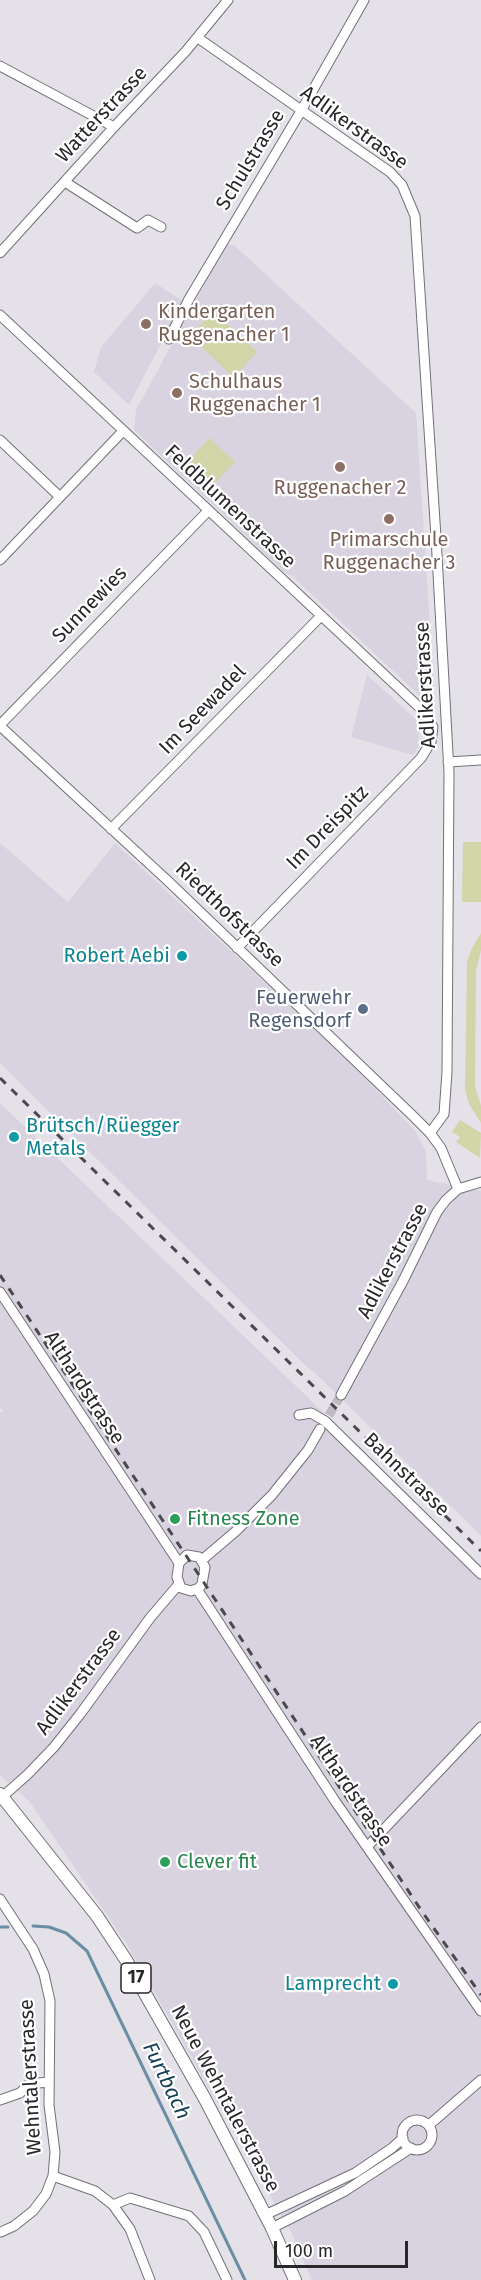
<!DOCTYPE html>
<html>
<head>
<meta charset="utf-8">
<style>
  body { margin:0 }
  #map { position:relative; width:481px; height:2280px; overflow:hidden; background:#e4e1e8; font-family:"Fira Sans",sans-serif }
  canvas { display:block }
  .scale { position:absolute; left:274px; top:2241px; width:134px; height:27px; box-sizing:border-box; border:3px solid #272628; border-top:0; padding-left:8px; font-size:18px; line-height:21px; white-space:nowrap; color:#272628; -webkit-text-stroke:4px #fff; paint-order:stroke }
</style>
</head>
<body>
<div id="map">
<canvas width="481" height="2280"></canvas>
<div class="scale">100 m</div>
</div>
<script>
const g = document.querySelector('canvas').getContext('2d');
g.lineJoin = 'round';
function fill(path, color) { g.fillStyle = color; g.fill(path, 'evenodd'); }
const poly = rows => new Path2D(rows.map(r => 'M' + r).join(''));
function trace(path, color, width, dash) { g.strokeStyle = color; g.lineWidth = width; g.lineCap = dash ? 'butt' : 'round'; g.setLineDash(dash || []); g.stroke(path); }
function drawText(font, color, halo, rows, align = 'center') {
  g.font = font + ' "Fira Sans",sans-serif'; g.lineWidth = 4.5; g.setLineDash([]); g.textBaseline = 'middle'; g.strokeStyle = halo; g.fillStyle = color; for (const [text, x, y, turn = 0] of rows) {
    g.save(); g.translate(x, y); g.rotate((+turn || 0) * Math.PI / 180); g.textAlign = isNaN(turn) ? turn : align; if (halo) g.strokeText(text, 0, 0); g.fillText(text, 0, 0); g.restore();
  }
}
fill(poly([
  [226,245,234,245,416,413,434,686,422,698,291,575,285,573,134,430,136,410],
  [155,283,183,301,129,405,94,372,101,347],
  [367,675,418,721,419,746,413,755,351,737],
  [0,843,68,902,115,843,355,1067,416,1132,426,1151,427,1180,481,1191,481,1536,313,1371,307,1367,0,1063],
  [0,1103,366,1453,481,1566,481,2280,312,2280,291,2232,126,1943,29,1801,0,1775,0,1413,3,1411,0,1407]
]), '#d9d3e1');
fill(poly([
  [213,311,257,352,234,378,190,336],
  [210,438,235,462,207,491,182,467],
  [463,842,481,842,481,902,462,902],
  [481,933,481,950,476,971,475,1086,481,1106,481,1123,469,1104,465,1090,467,962,471,950],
  [460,1120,481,1133,480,1158,456,1142,460,1137,452,1132]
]), '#d0d6a7');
trace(poly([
  [33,1926,49,1927,66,1933,87,1951,245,2280],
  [0,1927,8,1927]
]), '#6a8ea3', 3);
trace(poly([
  [322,1427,341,1395]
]), '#bebcc2', 9, [9, 4.5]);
const minor = poly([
  [198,38,390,172,402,185,415,216,436,537,449,772,447,1072,444,1114,430,1133],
  [0,66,114,127],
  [65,182,137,228,148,220,161,227],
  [0,253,114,127,186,51,228,0],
  [0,315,420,708,433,727,431,742,421,758,237,948],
  [169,339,189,299,301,111,364,0],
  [0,440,60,497],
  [0,560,123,431],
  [0,725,208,511],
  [0,726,168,881,413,1116,430,1133,441,1148,458,1189],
  [448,762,481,760],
  [111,829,321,616],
  [0,1292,179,1563],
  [341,1395,403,1281,437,1212,446,1200,458,1189,481,1182],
  [299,1415,311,1413,325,1421,481,1574],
  [187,1555,199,1557,205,1567,202,1584,199,1588,191,1591,181,1588,177,1577,179,1563,187,1555],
  [202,1560,236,1531,272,1495,308,1450,320,1429],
  [197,1589,335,1801,481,2011],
  [0,1799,28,1774,54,1747,81,1713,150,1618,179,1584],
  [367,1847,481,1727],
  [0,1899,33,1949,44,1974,50,2001,49,2105,55,2152,53,2176,46,2194,33,2211,14,2226,1,2232],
  [0,2100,20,2093,29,2084,48,2082],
  '402 2135a15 15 0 1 1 30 0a15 15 0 1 1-30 0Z',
  [429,2125,481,2080],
  [53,2176,95,2191,113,2205,130,2229,150,2280],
  [113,2205,130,2198,189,2216,204,2232,227,2280],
  [265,2215,355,2173,392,2148,403,2138],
  [272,2228,345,2191,411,2148]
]);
const major = poly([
  [0,1794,97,1916,126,1960,205,2099,272,2228,295,2280]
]);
trace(minor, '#737077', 11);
trace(major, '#737077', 14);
trace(minor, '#fff', 9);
trace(major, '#fff', 12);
trace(poly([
  [0,1078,481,1551],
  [0,1275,421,1910,481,1995]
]), '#4b494c', 3, [8, 8]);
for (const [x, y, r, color] of [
  [146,324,6,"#8d6e63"],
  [177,393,6,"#8d6e63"],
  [340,467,6,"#8d6e63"],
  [389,519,6,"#8d6e63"],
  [182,956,6,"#0f9aa8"],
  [363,1009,6,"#5c6f8a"],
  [14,1137,6,"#0f9aa8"],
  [175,1519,6,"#2e9e5b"],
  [165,1862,6,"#2e9e5b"],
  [393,1984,6,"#0f9aa8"]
]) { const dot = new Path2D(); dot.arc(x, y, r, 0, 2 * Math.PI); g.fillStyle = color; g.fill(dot); trace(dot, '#fff', 2); }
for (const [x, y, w] of [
  [136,1978,30]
]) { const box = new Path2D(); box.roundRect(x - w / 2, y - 15, w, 30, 4.5); g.fillStyle = '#fff'; g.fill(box); trace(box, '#272628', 1.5); }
drawText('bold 18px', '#272628', null, [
  ["17",136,1978]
]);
drawText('20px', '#272628', '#fff', [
  ["Watterstrasse",102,115,-47],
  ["Adlikerstrasse",354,128,36],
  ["Schulstrasse",251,160,-59],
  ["Feldblumenstrasse",230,507,43],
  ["Sunnewies",90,605,-46],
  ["Adlikerstrasse",426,685,-93],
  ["Im Seewadel",203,710,-46],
  ["Im Dreispitz",328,828,-46],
  ["Riedthofstrasse",229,915,44],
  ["Adlikerstrasse",393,1261,-62],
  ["Althardstrasse",84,1388,57],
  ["Bahnstrasse",406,1475,44],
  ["Adlikerstrasse",79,1682,-53],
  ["Althardstrasse",351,1791,56],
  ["Wehntalerstrasse",31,2077,-93],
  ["Neue Wehntalerstrasse",225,2099,62]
]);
drawText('20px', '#785e54', '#fff', [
  ["Kindergarten",158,312],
  ["Ruggenacher 1",158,335],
  ["Schulhaus",189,382],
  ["Ruggenacher 1",189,405],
  ["Ruggenacher 2",340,488,"center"],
  ["Primarschule",389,540,"center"],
  ["Ruggenacher 3",389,563,"center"]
], 'left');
drawText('20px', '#0d838f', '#fff', [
  ["Robert Aebi",170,956],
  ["Brütsch/Rüegger",26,1126,"left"],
  ["Metals",26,1149,"left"],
  ["Lamprecht",381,1984]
], 'right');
drawText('20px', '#4e5e75', '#fff', [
  ["Feuerwehr",351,998],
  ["Regensdorf",351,1021]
], 'right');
drawText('20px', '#27864d', '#fff', [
  ["Fitness Zone",187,1519],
  ["Clever fit",177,1862]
], 'left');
drawText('italic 21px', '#123f54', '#fff', [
  ["Furtbach",166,2081,64]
]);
</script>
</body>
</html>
